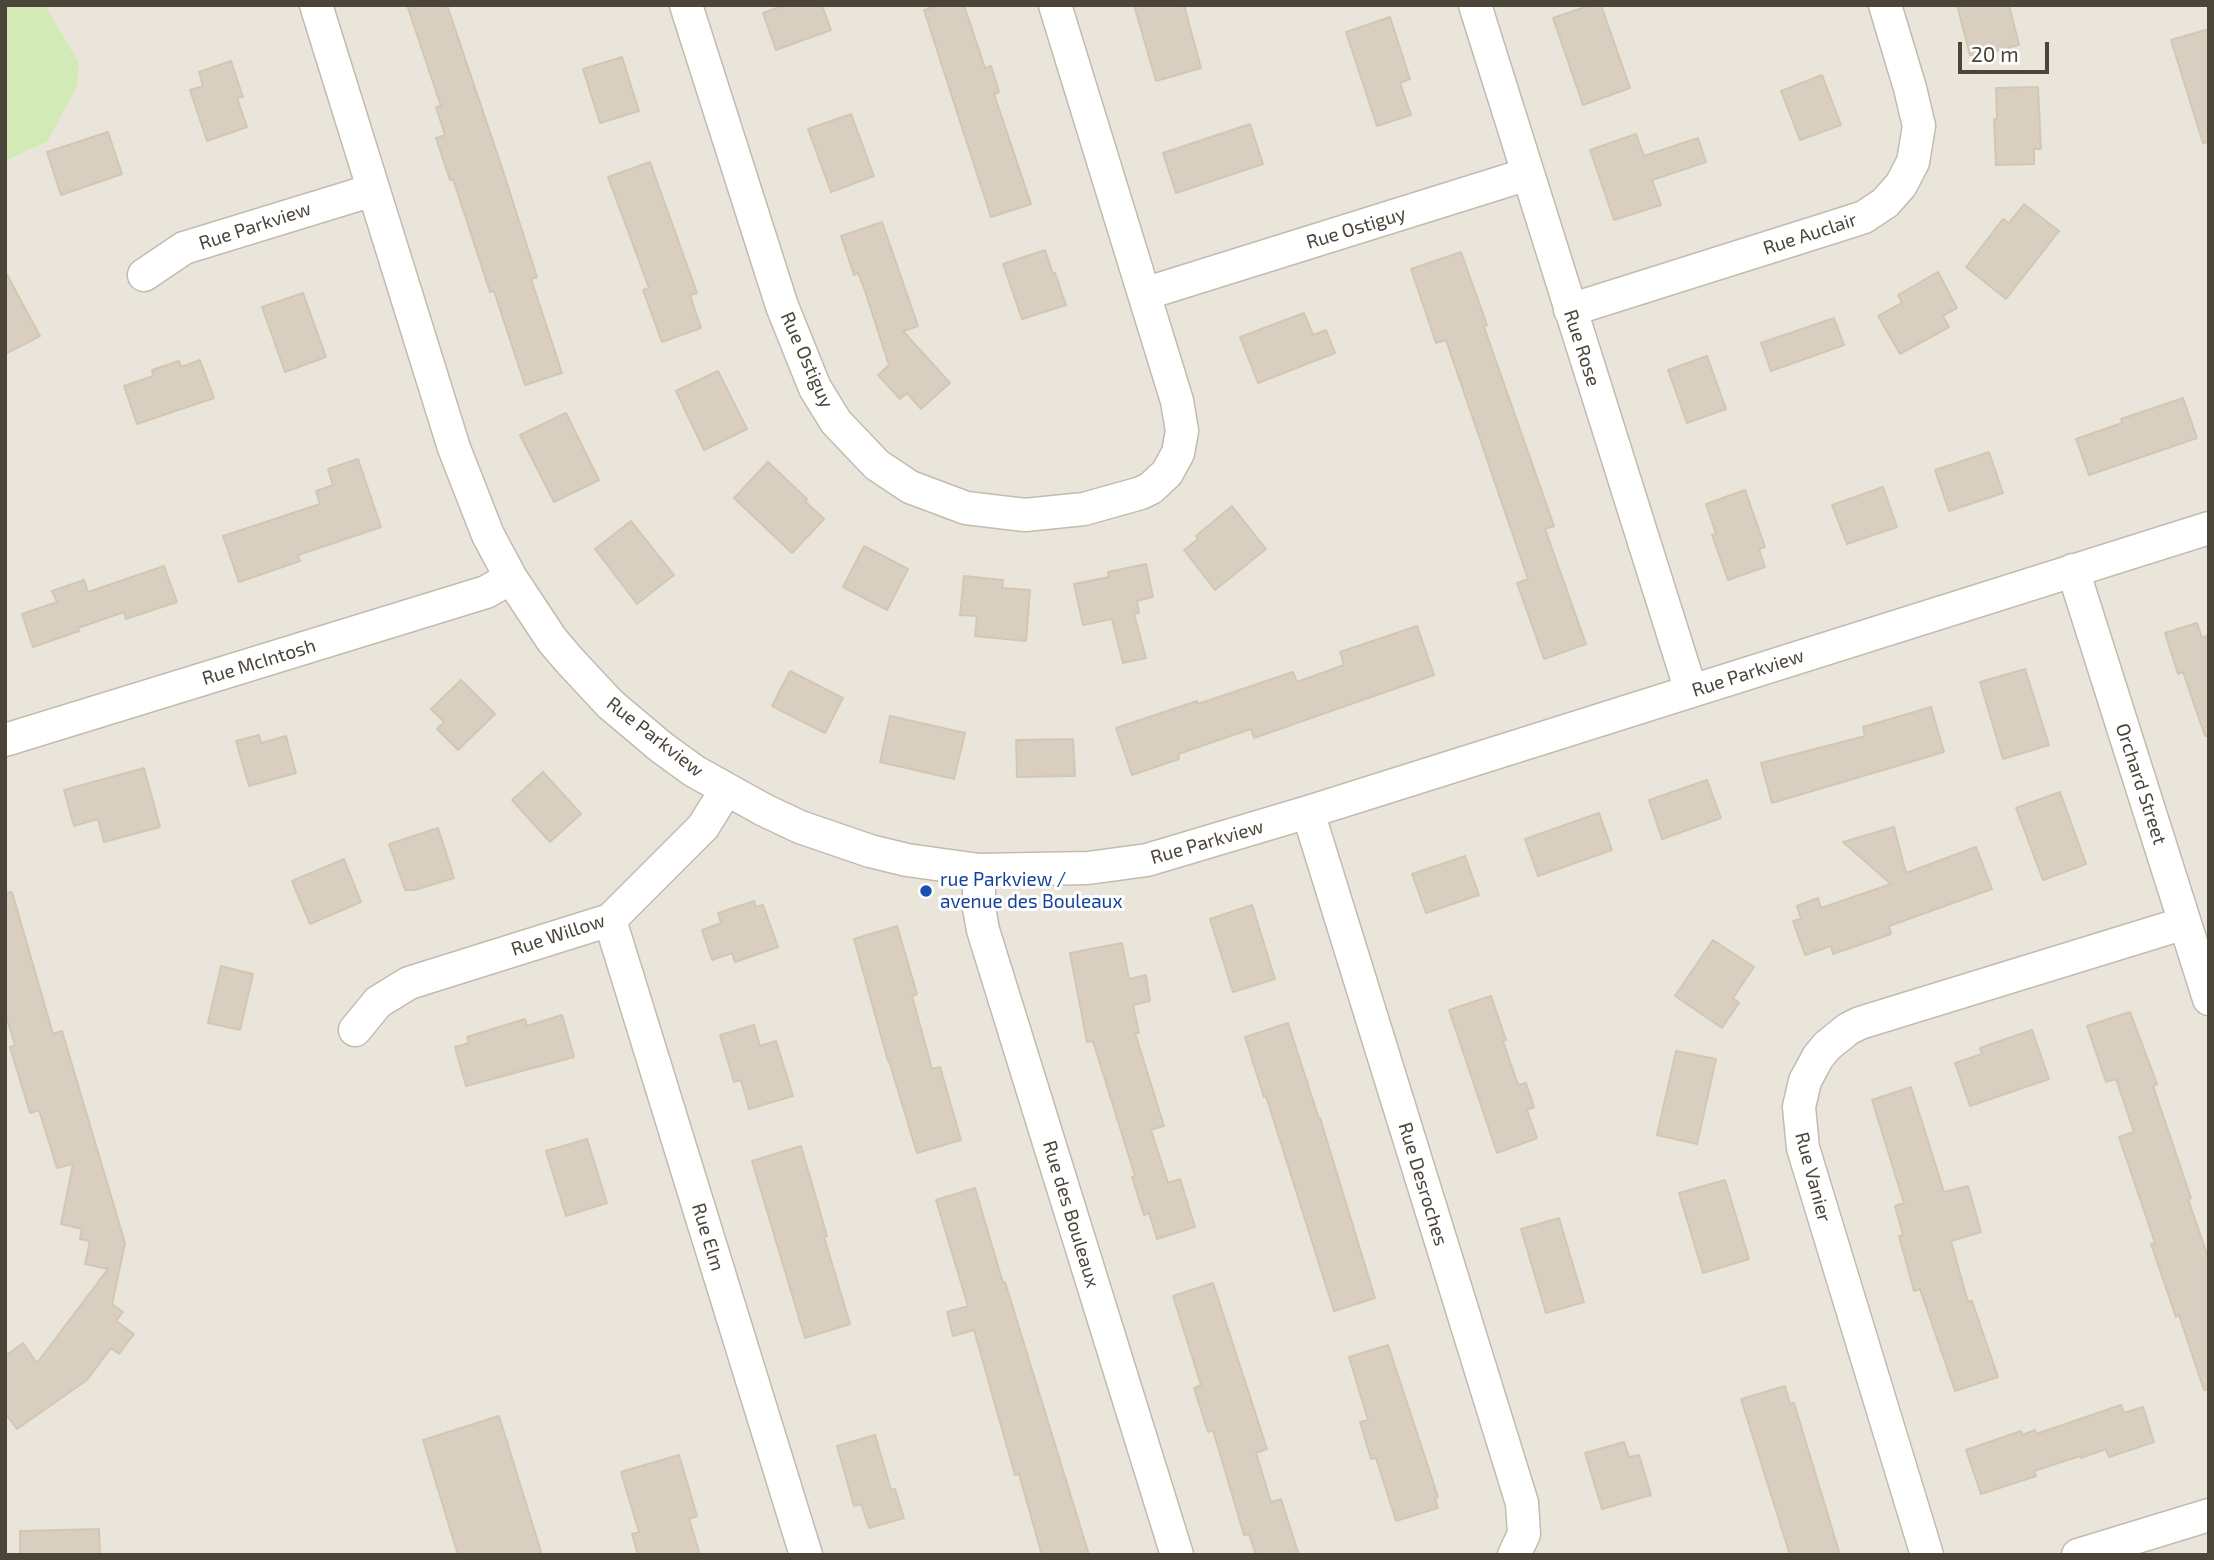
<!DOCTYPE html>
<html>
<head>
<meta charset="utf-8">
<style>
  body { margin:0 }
  #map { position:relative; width:2214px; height:1560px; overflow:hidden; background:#f6f3ec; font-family:"Exo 2",sans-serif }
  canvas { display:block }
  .frame { position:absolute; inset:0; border:7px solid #4b4439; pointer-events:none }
  .scale { position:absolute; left:1958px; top:42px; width:91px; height:32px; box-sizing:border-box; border:4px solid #4b4439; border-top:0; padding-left:9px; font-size:21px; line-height:24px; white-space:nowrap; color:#4b4439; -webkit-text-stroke:5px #fff; paint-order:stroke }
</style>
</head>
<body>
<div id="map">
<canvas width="2214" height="1560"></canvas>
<div class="frame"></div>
<div class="scale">20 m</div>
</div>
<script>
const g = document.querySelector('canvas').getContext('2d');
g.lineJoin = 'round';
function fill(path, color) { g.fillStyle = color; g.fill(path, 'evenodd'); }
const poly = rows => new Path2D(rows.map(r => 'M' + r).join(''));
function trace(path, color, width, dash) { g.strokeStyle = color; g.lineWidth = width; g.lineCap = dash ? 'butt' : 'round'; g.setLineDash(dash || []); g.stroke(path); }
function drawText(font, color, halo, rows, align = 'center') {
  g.font = font + ' "Exo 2",sans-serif'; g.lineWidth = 6; g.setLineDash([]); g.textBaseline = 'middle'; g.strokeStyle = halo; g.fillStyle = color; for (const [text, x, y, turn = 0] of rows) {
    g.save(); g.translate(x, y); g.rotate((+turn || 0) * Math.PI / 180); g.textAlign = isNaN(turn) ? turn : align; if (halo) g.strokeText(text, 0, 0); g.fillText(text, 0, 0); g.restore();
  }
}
fill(poly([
  [45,5,2209,5,2209,1555,5,1555,5,161,47,142,79,63]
]), '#eae5da');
fill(poly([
  [5,5,45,5,79,63,77,86,47,142,5,161]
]), '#d2eab5');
const building = poly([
  [407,5,447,5,503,171,537,277,531,279,562,373,525,385,494,291,490,292,453,179,450,180,436,138,445,135,436,107,441,106,407,5],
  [785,5,822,5,831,30,776,50,763,13,785,5],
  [939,5,964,5,985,68,991,66,999,92,994,94,1031,204,991,217,924,10,939,5],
  [1134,5,1184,5,1201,68,1156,81,1134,5],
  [1591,5,1601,5,1630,88,1583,105,1553,18,1591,5],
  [1957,5,2009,5,2019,45,1980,55,1970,55,1957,5],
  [1390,17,1410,79,1400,83,1411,115,1377,126,1346,32,1390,17],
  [2209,29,2209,142,2203,143,2171,40,2209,29],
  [622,57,639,111,600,123,583,69,622,57],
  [231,61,243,97,237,98,247,127,207,141,190,90,203,86,199,72,231,61],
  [1822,75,1841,125,1800,140,1781,91,1822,75],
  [2038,87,2041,149,2034,149,2034,164,1996,165,1994,119,1997,119,1996,88,2038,87],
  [851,114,874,176,831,192,808,129,851,114],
  [1250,124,1263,164,1176,193,1163,153,1250,124],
  [108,132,122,174,61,195,47,152,108,132],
  [1636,134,1644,156,1698,138,1706,162,1652,180,1661,205,1614,220,1590,150,1636,134],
  [650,162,697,293,690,295,701,328,662,342,643,290,649,288,608,177,650,162],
  [2024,204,2059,231,2006,299,1966,267,2003,219,2009,223,2024,204],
  [882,222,918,326,903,331,950,383,921,409,907,393,900,399,878,375,889,365,864,288,858,273,854,275,841,236,882,222],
  [1045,250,1053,274,1055,273,1066,305,1022,319,1003,264,1045,250],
  [1461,252,1487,325,1484,327,1554,526,1545,529,1586,644,1544,659,1517,583,1528,579,1446,340,1436,343,1411,269,1461,252],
  [5,271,40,336,5,354,5,271],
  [1938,272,1957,308,1943,316,1949,327,1900,354,1878,316,1902,303,1898,295,1938,272],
  [303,293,326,357,285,372,262,307,303,293],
  [1304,313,1313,335,1326,330,1335,353,1258,383,1240,337,1304,313],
  [1834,318,1844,345,1771,371,1761,343,1834,318],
  [1707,356,1726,409,1687,423,1668,370,1707,356],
  [200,360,214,398,137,424,124,386,153,376,152,370,179,361,181,367,200,360],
  [718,371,747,429,704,450,676,391,718,371],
  [2183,398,2197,438,2089,475,2076,439,2122,423,2121,419,2183,398],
  [566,413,599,480,554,502,520,435,566,413],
  [1989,452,2003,493,1949,511,1935,470,1989,452],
  [358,459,381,527,298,555,300,561,239,582,223,536,320,504,316,491,333,485,328,469,358,459],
  [768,462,807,499,805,501,824,519,792,553,734,498,768,462],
  [1883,487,1897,527,1847,544,1832,505,1883,487],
  [1745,490,1765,547,1759,549,1765,567,1728,580,1712,535,1716,534,1706,504,1745,490],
  [1232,506,1266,549,1215,590,1184,550,1198,539,1196,536,1232,506],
  [631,521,674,575,637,604,595,549,631,521],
  [864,546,908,569,887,610,843,587,864,546],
  [1146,564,1153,597,1137,601,1139,613,1134,614,1146,658,1123,663,1112,619,1083,625,1074,584,1109,577,1108,572,1146,564],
  [164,566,177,602,126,619,124,612,78,628,79,631,33,647,22,614,57,602,52,591,84,580,88,592,164,566],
  [964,576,1003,580,1002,588,1030,590,1026,641,975,636,977,616,960,615,964,576],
  [2197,623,2202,638,2209,635,2209,736,2205,736,2183,672,2178,674,2165,633,2197,623],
  [1417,626,1434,675,1254,738,1251,729,1178,754,1179,759,1132,775,1116,728,1197,701,1198,704,1293,672,1297,682,1344,665,1340,652,1417,626],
  [2025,669,2049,745,2003,759,1980,682,2025,669],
  [790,671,843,698,825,733,772,706,790,671],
  [461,680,495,714,458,750,437,729,444,722,431,709,461,680],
  [1931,707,1944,752,1772,803,1761,763,1865,736,1863,727,1931,707],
  [890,716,965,733,954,779,880,762,890,716],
  [259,735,261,743,286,736,296,773,249,786,236,741,259,735],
  [1073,739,1075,776,1017,777,1016,740,1073,739],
  [144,768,160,827,104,842,98,819,74,826,64,790,144,768],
  [543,772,581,814,550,842,512,800,543,772],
  [1707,780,1721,818,1662,839,1649,800,1707,780],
  [2060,792,2086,864,2043,880,2016,808,2060,792],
  [1599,813,1612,850,1538,876,1525,839,1599,813],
  [1894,827,1906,873,1976,847,1992,889,1889,926,1891,934,1833,954,1831,946,1805,955,1793,921,1801,919,1797,906,1818,898,1821,908,1891,884,1843,842,1894,827],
  [438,828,454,878,415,890,405,890,389,844,438,828],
  [1465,856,1479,895,1426,913,1412,874,1465,856],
  [344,859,361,902,310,924,292,881,344,859],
  [12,892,53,1034,62,1031,125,1243,112,1304,123,1312,116,1321,134,1334,119,1354,111,1348,87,1380,17,1429,5,1413,5,1356,23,1343,37,1363,108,1269,85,1264,90,1241,80,1239,82,1229,61,1224,73,1164,57,1168,39,1110,30,1113,10,1047,15,1045,5,1013,5,893,12,892],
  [754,901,756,907,763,905,778,947,735,962,732,953,712,960,702,930,721,923,718,913,754,901],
  [1252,905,1275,979,1233,992,1210,919,1252,905],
  [897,926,917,994,912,996,932,1069,940,1067,961,1140,917,1153,889,1061,888,1061,854,939,897,926],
  [1713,940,1754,967,1733,998,1739,1003,1722,1028,1675,996,1713,940],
  [1122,943,1129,979,1146,975,1150,1001,1133,1005,1139,1033,1135,1033,1164,1126,1151,1130,1168,1183,1180,1179,1195,1227,1157,1239,1149,1213,1144,1215,1132,1177,1135,1176,1093,1041,1087,1042,1070,953,1122,943],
  [221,966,253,974,240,1030,208,1023,221,966],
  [1491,996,1506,1040,1503,1041,1518,1085,1526,1083,1534,1107,1527,1110,1537,1138,1497,1153,1449,1010,1491,996],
  [2130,1012,2157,1084,2153,1086,2191,1198,2188,1199,2209,1260,2209,1389,2204,1390,2179,1315,2176,1317,2151,1244,2155,1243,2119,1137,2134,1132,2116,1079,2106,1082,2087,1026,2130,1012],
  [562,1015,574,1057,466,1086,455,1047,469,1043,467,1037,525,1019,527,1026,562,1015],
  [1288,1023,1319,1119,1320,1118,1375,1298,1334,1311,1266,1096,1264,1097,1245,1037,1288,1023],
  [754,1025,760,1046,776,1041,793,1096,749,1109,741,1080,734,1082,720,1035,754,1025],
  [2032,1030,2049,1079,1970,1106,1955,1063,1982,1054,1980,1048,2032,1030],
  [1676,1051,1716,1059,1697,1144,1657,1135,1676,1051],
  [1911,1087,1944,1192,1968,1186,1981,1232,1951,1241,1968,1302,1972,1301,1998,1377,1955,1391,1920,1289,1914,1291,1899,1236,1903,1235,1895,1206,1904,1203,1872,1100,1911,1087],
  [587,1139,607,1203,566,1216,546,1151,587,1139],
  [801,1146,827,1236,824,1237,850,1324,805,1338,752,1161,801,1146],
  [1725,1180,1749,1259,1703,1273,1679,1193,1725,1180],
  [975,1188,1003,1283,1005,1282,1089,1555,1042,1555,1019,1474,1015,1475,974,1330,953,1336,947,1312,968,1306,936,1200,975,1188],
  [1559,1218,1584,1302,1546,1313,1521,1229,1559,1218],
  [1213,1283,1267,1449,1256,1453,1271,1502,1281,1499,1299,1555,1256,1555,1249,1534,1244,1535,1213,1430,1208,1432,1194,1388,1201,1385,1173,1296,1213,1283],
  [1388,1345,1438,1497,1435,1498,1438,1508,1396,1521,1376,1458,1371,1459,1360,1422,1368,1420,1349,1357,1388,1345],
  [1785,1386,1790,1404,1794,1403,1840,1555,1790,1555,1741,1399,1785,1386],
  [2121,1405,2124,1413,2143,1407,2154,1442,2109,1457,2106,1449,2081,1458,2080,1456,2034,1471,2036,1476,1981,1494,1966,1450,2021,1431,2022,1435,2035,1430,2036,1434,2121,1405],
  [499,1416,542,1555,458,1555,423,1440,499,1416],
  [875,1435,891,1490,895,1489,904,1518,869,1528,861,1504,854,1506,837,1446,875,1435],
  [1624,1442,1629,1457,1639,1455,1651,1495,1602,1509,1585,1453,1624,1442],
  [679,1455,697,1516,689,1519,700,1555,638,1555,632,1534,639,1532,621,1472,679,1455],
  [99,1529,100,1555,20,1555,20,1531,99,1529]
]);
fill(building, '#d8cfc1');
trace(building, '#d3c7b4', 2);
const street = poly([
  [316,5,454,448,488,535,511,578,552,640,570,661,610,704,661,747,694,771,764,810,800,827,870,851,907,860,979,870,1088,868,1147,860,1308,812,2209,528],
  [686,5,782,306,815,388,836,422,877,465,910,487,966,508,1025,515,1084,509,1141,493,1151,488,1167,473,1178,453,1182,431,1177,401,1055,5],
  [1475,5,1691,691],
  [144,275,184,248,373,190],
  [1144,294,1528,174],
  [1570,310,1852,221,1864,217,1885,203,1901,185,1913,162,1919,126,1910,88,1885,5],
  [2073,570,2209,999],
  [5,740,486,592,511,578],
  [1308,812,1522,1503,1524,1534,1514,1555],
  [979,870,979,908,983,930,1177,1555],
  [610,920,806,1555],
  [355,1030,378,1002,409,983,610,920,703,827,726,790],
  [1927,1555,1803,1148,1799,1107,1805,1081,1818,1057,1827,1046,1848,1029,1860,1023,2185,923],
  [2078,1555,2209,1515]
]);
trace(street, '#c2bbae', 35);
trace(street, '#fff', 32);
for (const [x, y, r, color] of [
  [926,891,7,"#1a4fb4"]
]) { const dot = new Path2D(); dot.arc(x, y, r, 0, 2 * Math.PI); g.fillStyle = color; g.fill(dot); trace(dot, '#fff', 2.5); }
drawText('19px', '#4b4439', '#fff', [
  ["Rue Parkview",255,226,-18],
  ["Rue Ostiguy",1356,228,-17],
  ["Rue Auclair",1810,234,-18],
  ["Rue Rose",1582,348,72],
  ["Rue Ostiguy",807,360,66],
  ["Rue McIntosh",259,662,-17],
  ["Rue Parkview",1748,673,-18],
  ["Rue Parkview",655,737,38],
  ["Orchard Street",2141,784,72],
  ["Rue Parkview",1207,842,-16],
  ["Rue Willow",558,935,-18],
  ["Rue Vanier",1813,1177,75],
  ["Rue Desroches",1423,1184,73],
  ["Rue des Bouleaux",1071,1214,73],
  ["Rue Elm",708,1237,73]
]);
drawText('19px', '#164399', '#fff', [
  ["rue Parkview /",940,880],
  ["avenue des Bouleaux",940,902]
], 'left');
</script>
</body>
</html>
